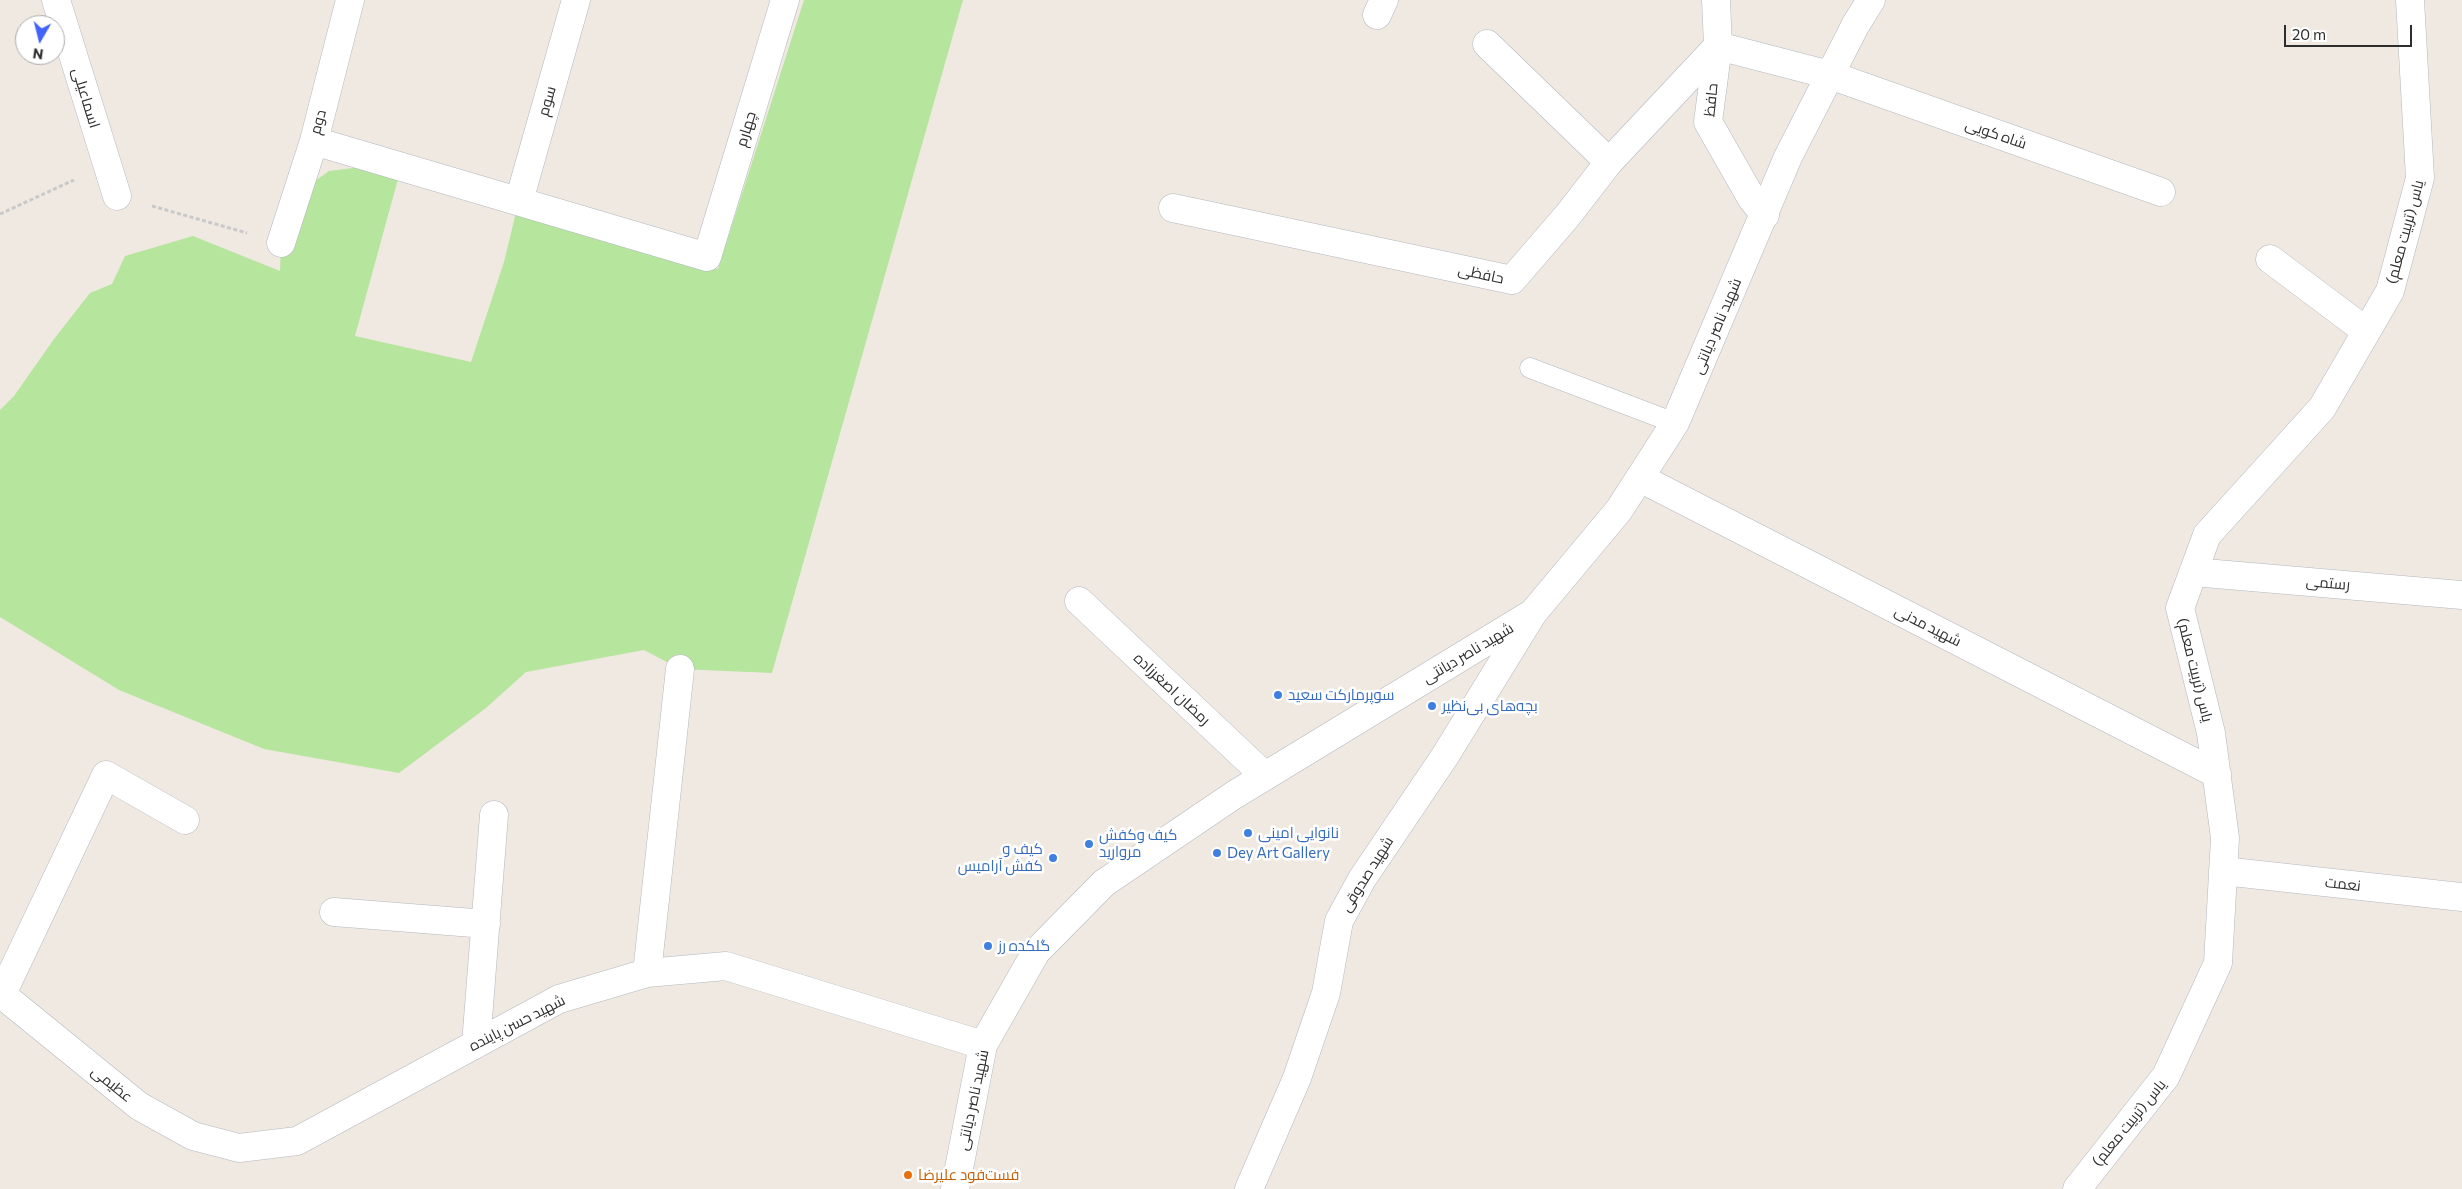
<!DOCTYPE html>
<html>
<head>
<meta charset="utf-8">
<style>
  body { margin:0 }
  #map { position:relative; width:2462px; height:1189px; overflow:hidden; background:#efe9e1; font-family:Commissioner,sans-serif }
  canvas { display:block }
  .north { position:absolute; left:15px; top:15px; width:50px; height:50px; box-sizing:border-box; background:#fff; border:1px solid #ababab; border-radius:50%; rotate:188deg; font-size:14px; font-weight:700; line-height:20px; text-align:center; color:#2e2e2e }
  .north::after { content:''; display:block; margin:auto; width:18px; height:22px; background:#4264fb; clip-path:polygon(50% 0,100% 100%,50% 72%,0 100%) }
  .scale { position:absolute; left:2284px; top:25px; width:128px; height:22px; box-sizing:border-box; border:2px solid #2e2e2e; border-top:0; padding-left:6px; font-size:15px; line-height:18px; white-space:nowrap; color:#2e2e2e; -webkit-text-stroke:4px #fff; paint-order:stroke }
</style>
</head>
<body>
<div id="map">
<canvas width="2462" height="1189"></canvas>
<div class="north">N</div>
<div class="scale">20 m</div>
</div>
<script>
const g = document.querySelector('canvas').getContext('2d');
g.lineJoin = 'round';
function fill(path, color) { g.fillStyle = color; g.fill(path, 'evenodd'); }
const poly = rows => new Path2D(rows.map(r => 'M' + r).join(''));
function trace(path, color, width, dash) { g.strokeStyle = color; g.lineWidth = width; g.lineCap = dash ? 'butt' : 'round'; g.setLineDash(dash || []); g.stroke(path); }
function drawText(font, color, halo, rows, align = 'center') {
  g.font = font + ' Commissioner,Cairo,sans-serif'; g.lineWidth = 5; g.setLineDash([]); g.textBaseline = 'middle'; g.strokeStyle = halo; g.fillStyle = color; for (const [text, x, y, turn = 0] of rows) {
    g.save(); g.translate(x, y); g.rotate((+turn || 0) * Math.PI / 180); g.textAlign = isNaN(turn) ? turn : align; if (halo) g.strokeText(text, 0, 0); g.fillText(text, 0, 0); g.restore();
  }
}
fill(poly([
  [804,0,963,0,772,673,680,669,644,650,526,672,486,708,399,773,264,749,119,690,0,617,0,410,14,396,54,339,90,293,112,284,125,256,193,236,280,271,281,243,301,191,329,171,361,167,398,179,355,336,471,362,504,262,517,208,718,269]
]), '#b6e59e');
const service = poly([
  [1530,368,1675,423]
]);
const minor = poly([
  [56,0,117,196],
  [1716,0,1718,46,1708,122,1752,199,1765,215],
  [1377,15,1384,0],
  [1487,44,1609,162],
  [314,141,707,257,785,0],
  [519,201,576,0],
  [1173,208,1512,280,1568,215,1609,162,1718,46,1830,75,2161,192],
  [281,243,314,141,350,0],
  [2270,259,2366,331],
  [1640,478,2217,774],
  [2193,572,2462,595],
  [1079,601,1265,776],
  [2223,871,2462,897],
  [334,912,486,924],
  [647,973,680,669],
  [0,993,139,1106,193,1136,239,1148,297,1141,559,999,647,973,726,966,983,1045],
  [2,994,106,775,185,820],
  [476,1044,494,815],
  [1249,1189,1297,1078,1326,993,1339,921,1362,879,1445,756,1533,613],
  [2077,1189,2166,1076,2218,963,2225,838,2211,733,2180,608,2207,535,2322,408,2390,291,2420,178,2410,0]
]);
const secondary = poly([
  [955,1189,983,1045,1036,952,1104,883,1234,795,1533,613,1619,510,1675,423,1788,157,1856,24,1871,0]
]);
trace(service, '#b4b7c1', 21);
trace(minor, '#b4b7c1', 29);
trace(secondary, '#b4b7c1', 29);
trace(poly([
  [152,206,247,233],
  [0,214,74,180]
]), '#c9c9c9', 3, [4, 2.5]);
trace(service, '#fff', 20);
trace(minor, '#fff', 28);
trace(secondary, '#fff', 28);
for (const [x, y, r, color] of [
  [1278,695,5,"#3f7fe0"],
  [1432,706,5,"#3f7fe0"],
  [1248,833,5,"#3f7fe0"],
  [1089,844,5,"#3f7fe0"],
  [1217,853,5,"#3f7fe0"],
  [1053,858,5,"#3f7fe0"],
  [988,946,5,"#3f7fe0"],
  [908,1175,5,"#e8710a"]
]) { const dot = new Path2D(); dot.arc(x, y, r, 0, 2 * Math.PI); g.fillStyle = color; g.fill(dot); trace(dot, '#fff', 2); }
drawText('15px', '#2e2e2e', '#fff', [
  ["اسماعیلی",86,98,73],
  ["حافظ",1711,100,-84],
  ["سوم",547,101,-74],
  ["دوم",318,122,-75],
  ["چهارم",746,129,-73],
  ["شاه کویی",1996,134,19],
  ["یاس (تربیت معلم)",2405,232,-75],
  ["حافظی",1481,274,12],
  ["شهید ناصر دیانتی",1717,326,-67],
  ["رستمی",2328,583,5],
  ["شهید مدنی",1928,626,27],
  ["شهید ناصر دیانتی",1468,653,-31],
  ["یاس (تربیت معلم)",2195,670,76],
  ["رمضان اصغرزاده",1172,689,43],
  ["شهید صدوقی",1367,874,-58],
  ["نعمت",2343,884,6],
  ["شهید حسن پاینده",517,1023,-27],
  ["عظیمی",112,1084,39],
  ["شهید ناصر دیانتی",973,1100,-78],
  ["یاس (تربیت معلم)",2129,1123,-51]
]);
drawText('15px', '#366cbe', '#fff', [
  ["سوپرمارکت سعید",1288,695],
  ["بچه‌های بی‌نظیر",1442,706],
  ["نانوایی امینی",1258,833],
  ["کیف و‌کفش",1099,835],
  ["مروارید",1099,852],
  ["کیف و‌",1043,849,"right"],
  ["کفش آرامیس",1043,866,"right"],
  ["Dey Art Gallery",1227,853],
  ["گلکده رز",998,946]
], 'left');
drawText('15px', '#c56008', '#fff', [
  ["فست‌فود علیرضا",918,1175]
], 'left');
</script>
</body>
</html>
